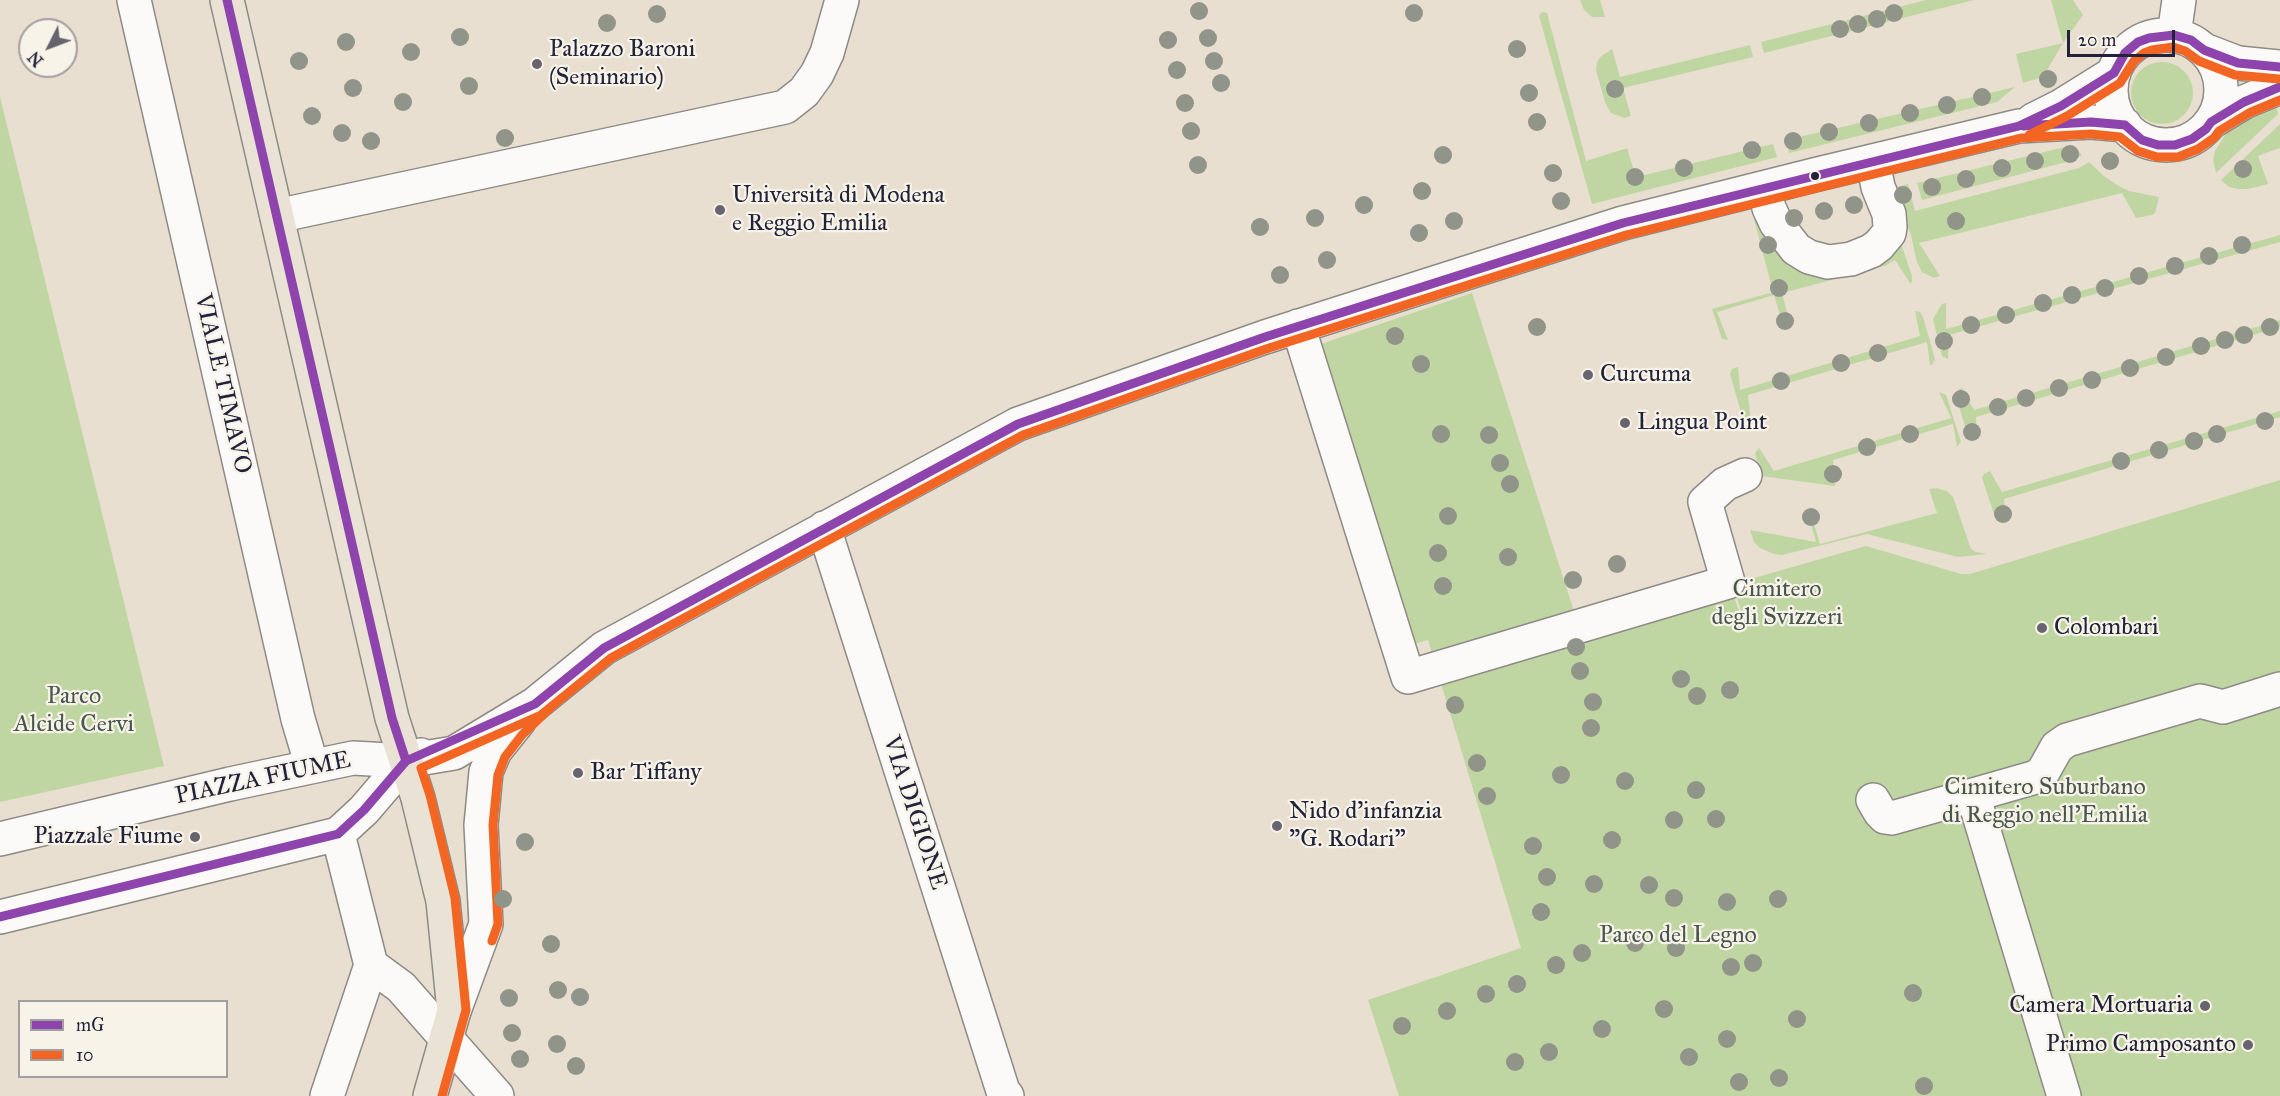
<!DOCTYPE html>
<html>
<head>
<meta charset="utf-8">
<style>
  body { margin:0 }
  #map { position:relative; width:2280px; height:1096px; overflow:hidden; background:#e8dfd0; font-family:"IM FELL Great Primer",serif }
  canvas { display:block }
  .legend { position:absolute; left:18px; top:1000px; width:210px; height:78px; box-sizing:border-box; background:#f7f3e8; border:2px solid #a29fa3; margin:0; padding:8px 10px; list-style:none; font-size:18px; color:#22223b }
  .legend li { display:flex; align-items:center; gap:12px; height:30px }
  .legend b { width:30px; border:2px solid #a29fa3 }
  .north { position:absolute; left:18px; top:18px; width:60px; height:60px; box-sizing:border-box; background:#f7f3e8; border:2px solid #a29fa3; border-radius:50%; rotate:228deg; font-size:16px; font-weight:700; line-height:24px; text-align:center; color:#22223b }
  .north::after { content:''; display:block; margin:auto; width:21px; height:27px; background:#67646f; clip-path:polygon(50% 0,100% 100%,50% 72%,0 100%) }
  .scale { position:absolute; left:2067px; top:30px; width:108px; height:27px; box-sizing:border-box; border:3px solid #22223b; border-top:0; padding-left:8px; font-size:18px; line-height:21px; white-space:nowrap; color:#22223b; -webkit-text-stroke:4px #f7f3e8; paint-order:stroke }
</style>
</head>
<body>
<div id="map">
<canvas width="2280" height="1096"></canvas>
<ul class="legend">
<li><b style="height:8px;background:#8e44ad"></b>mG</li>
<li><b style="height:8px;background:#f26522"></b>10</li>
</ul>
<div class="north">N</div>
<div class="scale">20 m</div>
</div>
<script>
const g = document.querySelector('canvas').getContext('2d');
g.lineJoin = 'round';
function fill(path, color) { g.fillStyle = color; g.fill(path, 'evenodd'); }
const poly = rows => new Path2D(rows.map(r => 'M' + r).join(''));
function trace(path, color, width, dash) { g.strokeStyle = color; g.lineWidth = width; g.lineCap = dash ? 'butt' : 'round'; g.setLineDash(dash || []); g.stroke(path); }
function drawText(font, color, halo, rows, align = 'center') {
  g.font = font + ' "IM FELL Great Primer",serif'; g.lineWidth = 4.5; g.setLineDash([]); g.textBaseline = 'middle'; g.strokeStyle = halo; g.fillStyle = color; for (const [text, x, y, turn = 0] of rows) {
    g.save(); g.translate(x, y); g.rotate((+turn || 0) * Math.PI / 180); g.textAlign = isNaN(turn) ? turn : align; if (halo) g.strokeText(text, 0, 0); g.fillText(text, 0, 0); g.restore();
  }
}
fill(poly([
  [1580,0,1600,0,1605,17,1592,17,1584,10],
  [1926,0,1974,0,1764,53,1761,42],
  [2051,0,2073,0,2083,15,2063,43,2043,77,2023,83,2016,54,2063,43],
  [1542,12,1547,13,1586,161,1627,148,1636,177,1773,144,1777,157,1592,204,1539,16],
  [1750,45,1753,57,1623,88,1631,116,1624,118,1611,113,1605,102,1596,70,1597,62,1600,57,1612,49,1620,77],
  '2131 93a31 31 0 1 1 62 0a31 31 0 1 1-62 0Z',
  [2015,87,1997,102,1789,153,1786,140],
  [0,97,164,766,0,802],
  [2275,100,2278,114,2216,173,2213,160,2215,151,2236,118],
  [2280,124,2280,148,2258,156,2268,184,2248,189,2239,189,2229,187,2221,180],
  [2073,145,2082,155,2074,160,1922,200,1917,183],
  [2089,162,2104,176,2117,185,2129,191,2159,197,2155,213,2152,215,2136,218,2122,193,1919,243,1940,276,1934,278,1922,272,1917,262,1911,235,1892,188,1908,184,1915,211,2079,168],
  [1763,217,1787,253,1899,238,1912,276,1912,282,1910,283,1895,260,1885,266,1782,293,1789,320,1788,323,1782,322,1774,295,1717,312,1728,340,1722,339,1712,309,1773,292,1754,219],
  [2280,235,2280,242,1949,335,1948,359,1942,356,1933,319,1942,304,1946,303,1946,329],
  [1472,293,1579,627,1728,582,1747,631,1733,584,1866,546,1961,574,1970,574,2280,480,2280,1096,1399,1096,1368,1000,1521,948,1428,640,1403,647,1306,349],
  [1915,311,1920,312,1923,317,1935,359,1932,365,1930,365,1927,342,1748,395,1751,422,1743,419,1730,374,1732,369,1738,367,1740,390,1920,336],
  [2280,320,2280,327,1976,417,1977,440,1969,439,1955,394,1959,389,1962,388,1974,410],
  [1939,392,1946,395,1961,442,1957,447,1953,424,1833,460,1835,486,1761,476,1755,453,1759,448,1774,471,1951,418],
  [2280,411,2280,417,2004,499,2006,520,2002,522,1995,517,1982,478,1984,474,1990,471,2002,492],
  [1937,488,1947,491,1953,497,1971,549,1976,552,1987,554,1958,557,1867,534,1782,555,1774,554,1760,548,1754,542,1750,530,1816,542,1809,517,1811,514,1820,544,1937,513,1929,489]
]), '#c0d6a2');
const minor = poly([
  [134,0,298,719,312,766],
  [2174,35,2179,0],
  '2111 90a55 55 0 1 1 110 0a55 55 0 1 1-110 0Z',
  [2204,50,2238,63,2280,67],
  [2033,120,2061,106,2114,73],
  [2211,122,2244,102,2280,87],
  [1764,188,1769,208,1776,223,1796,249,1809,257,1828,262,1851,259,1871,251,1879,245,1889,233,1890,227,1889,214,1878,187,1873,161],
  [277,216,785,107,804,92,817,74,827,53,842,0],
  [1298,326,1408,677,1728,582,1705,502,1725,484,1745,475],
  [824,528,1003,1091,1007,1096],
  [1873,800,1880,812,1885,817,1892,818,1973,795],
  [0,839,230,784,353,758,406,761,454,753,535,704,604,648,1018,424,1265,337,1623,223,1818,174,2019,126,2091,122,2125,125],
  [0,917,338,834,364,810,406,761,421,755],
  [371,965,401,987,497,1096],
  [454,1011,486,924,481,825,486,772,495,751,519,721],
  [327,1096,371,965,338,834],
  [2064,1096,1973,795,2036,777,2043,772,2057,747,2067,740,2200,701,2223,707,2280,689]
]);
const major = poly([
  [227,0,392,718,418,798,443,901,454,1011,430,1096]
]);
trace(minor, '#8e8a86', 36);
trace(major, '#8e8a86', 36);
trace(minor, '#fcfaf8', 33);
trace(major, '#eae2d5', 33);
trace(poly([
  [227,0,392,718,406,761],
  [2023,126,2091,122,2125,125,2142,140,2158,145,2175,145,2192,139,2206,129,2211,122,2244,102,2280,87],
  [0,917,338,834,364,810,406,761,535,704,604,648,1018,424,1265,337,1623,223,2019,126,2061,106,2114,73,2125,53,2138,42,2149,38,2174,35,2191,40,2204,50,2238,63,2280,67]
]), '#8e44ad', 9);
trace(poly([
  [2029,135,2067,116,2120,83,2134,61,2144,53,2152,50,2173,47,2185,51,2199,61,2235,75,2279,79],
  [492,941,498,924,493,825,498,775,505,757,522,735,550,708],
  [442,1096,466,1010,455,898,430,795,421,768,541,715,611,658,651,636,1023,435,1269,348,1626,235,2021,138,2091,134,2120,137,2138,151,2157,157,2178,157,2198,149,2214,138,2219,131,2249,113,2280,100]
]), '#f26522', 9);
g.fillStyle = '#909489';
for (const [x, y] of [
  [1199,11],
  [1414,13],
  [1894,13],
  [657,14],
  [1877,19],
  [607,23],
  [1858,24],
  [1840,29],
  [460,37],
  [1208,38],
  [1168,40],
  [346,42],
  [1517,49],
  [411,52],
  [299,61],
  [1214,61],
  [1177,70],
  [2048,79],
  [1221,83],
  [469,86],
  [353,88],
  [1615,89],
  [1529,93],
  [1982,97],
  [403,102],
  [1185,103],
  [1947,105],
  [1910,113],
  [312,116],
  [1537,122],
  [1869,123],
  [1191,131],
  [1829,132],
  [342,133],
  [505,138],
  [371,141],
  [1793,141],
  [1752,150],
  [2070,154],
  [1443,155],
  [2035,161],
  [2110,161],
  [1198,165],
  [1684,168],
  [2002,168],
  [2243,169],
  [1553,173],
  [1635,177],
  [1966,179],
  [1932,187],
  [1422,191],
  [1903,195],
  [1561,201],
  [1364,205],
  [1854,205],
  [1824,211],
  [1315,218],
  [1794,218],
  [1454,221],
  [1956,221],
  [1260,227],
  [1419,233],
  [1768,245],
  [2242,245],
  [2209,256],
  [1327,260],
  [2175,266],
  [1280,275],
  [2139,276],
  [1779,288],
  [2105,288],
  [2072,295],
  [2043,303],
  [2006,315],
  [1785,321],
  [1971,325],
  [1537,327],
  [2270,327],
  [2244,335],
  [1395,336],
  [2225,340],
  [1944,341],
  [2201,346],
  [1878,353],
  [2166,357],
  [1841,363],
  [1421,364],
  [2130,368],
  [2092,380],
  [1781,381],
  [2059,388],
  [2026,398],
  [1961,399],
  [1998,407],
  [2265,421],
  [1972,432],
  [1441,434],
  [1910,434],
  [2217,434],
  [1489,435],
  [2194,441],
  [1867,447],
  [2159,450],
  [2121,461],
  [1500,463],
  [1833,474],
  [1510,484],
  [2003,514],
  [1448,516],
  [1811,517],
  [1438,553],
  [1508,557],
  [1617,564],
  [1573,580],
  [1443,586],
  [1576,647],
  [1580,671],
  [1681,679],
  [1730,690],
  [1697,696],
  [1593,702],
  [1455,705],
  [1591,728],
  [1477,763],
  [1561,775],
  [1625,781],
  [1696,790],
  [1487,796],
  [1716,819],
  [1674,820],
  [1612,840],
  [525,842],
  [1533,846],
  [1547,877],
  [1594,884],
  [1649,885],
  [1674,898],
  [503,899],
  [1778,899],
  [1727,902],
  [1541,912],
  [1635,943],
  [551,944],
  [1676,948],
  [1582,953],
  [1753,963],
  [1556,965],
  [1731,967],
  [1517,984],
  [558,990],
  [1913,993],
  [1486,994],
  [580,997],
  [509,998],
  [1664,1009],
  [1447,1011],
  [1797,1019],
  [1402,1026],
  [1602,1029],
  [512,1033],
  [1727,1039],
  [557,1044],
  [1549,1052],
  [1689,1057],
  [520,1059],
  [1515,1062],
  [576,1066],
  [1779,1078],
  [1739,1082],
  [1924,1086]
]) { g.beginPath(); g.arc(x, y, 9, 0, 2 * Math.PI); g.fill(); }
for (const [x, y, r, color] of [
  [537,64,6,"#67646f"],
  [1815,176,5,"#22223b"],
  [720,210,6,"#67646f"],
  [1588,375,6,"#67646f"],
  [1625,423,6,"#67646f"],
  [2042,628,6,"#67646f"],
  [578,773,6,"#67646f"],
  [1277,826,6,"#67646f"],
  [195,837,6,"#67646f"],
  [2205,1006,6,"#67646f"],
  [2248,1045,6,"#67646f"]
]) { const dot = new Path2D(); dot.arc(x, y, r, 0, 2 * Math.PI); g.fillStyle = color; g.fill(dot); trace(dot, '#f7f3e8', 2); }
drawText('24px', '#22223b', '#f7f3e8', [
  ["Palazzo Baroni",549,50],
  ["(Seminario)",549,78],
  ["Università di Modena",732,196],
  ["e Reggio Emilia",732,224],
  ["Curcuma",1600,375],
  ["Lingua Point",1637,423],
  ["Colombari",2054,628],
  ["Bar Tiffany",590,773],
  ["Nido d'infanzia",1289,812],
  ["\"G. Rodari\"",1289,840],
  ["Piazzale Fiume",183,837,"right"],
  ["Camera Mortuaria",2193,1006,"right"],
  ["Primo Camposanto",2236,1045,"right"]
], 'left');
drawText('24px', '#22223b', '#f7f3e8', [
  ["VIALE TIMAVO",222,384,77],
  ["PIAZZA FIUME",263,779,-12],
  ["VIA DIGIONE",914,813,72]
]);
drawText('24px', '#48564f', '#f7f3e8', [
  ["Cimitero",1777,590],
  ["degli Svizzeri",1777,618],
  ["Parco",74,697],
  ["Alcide Cervi",74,725],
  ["Cimitero Suburbano",2045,788],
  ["di Reggio nell'Emilia",2045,816],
  ["Parco del Legno",1678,936]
]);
</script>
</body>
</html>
